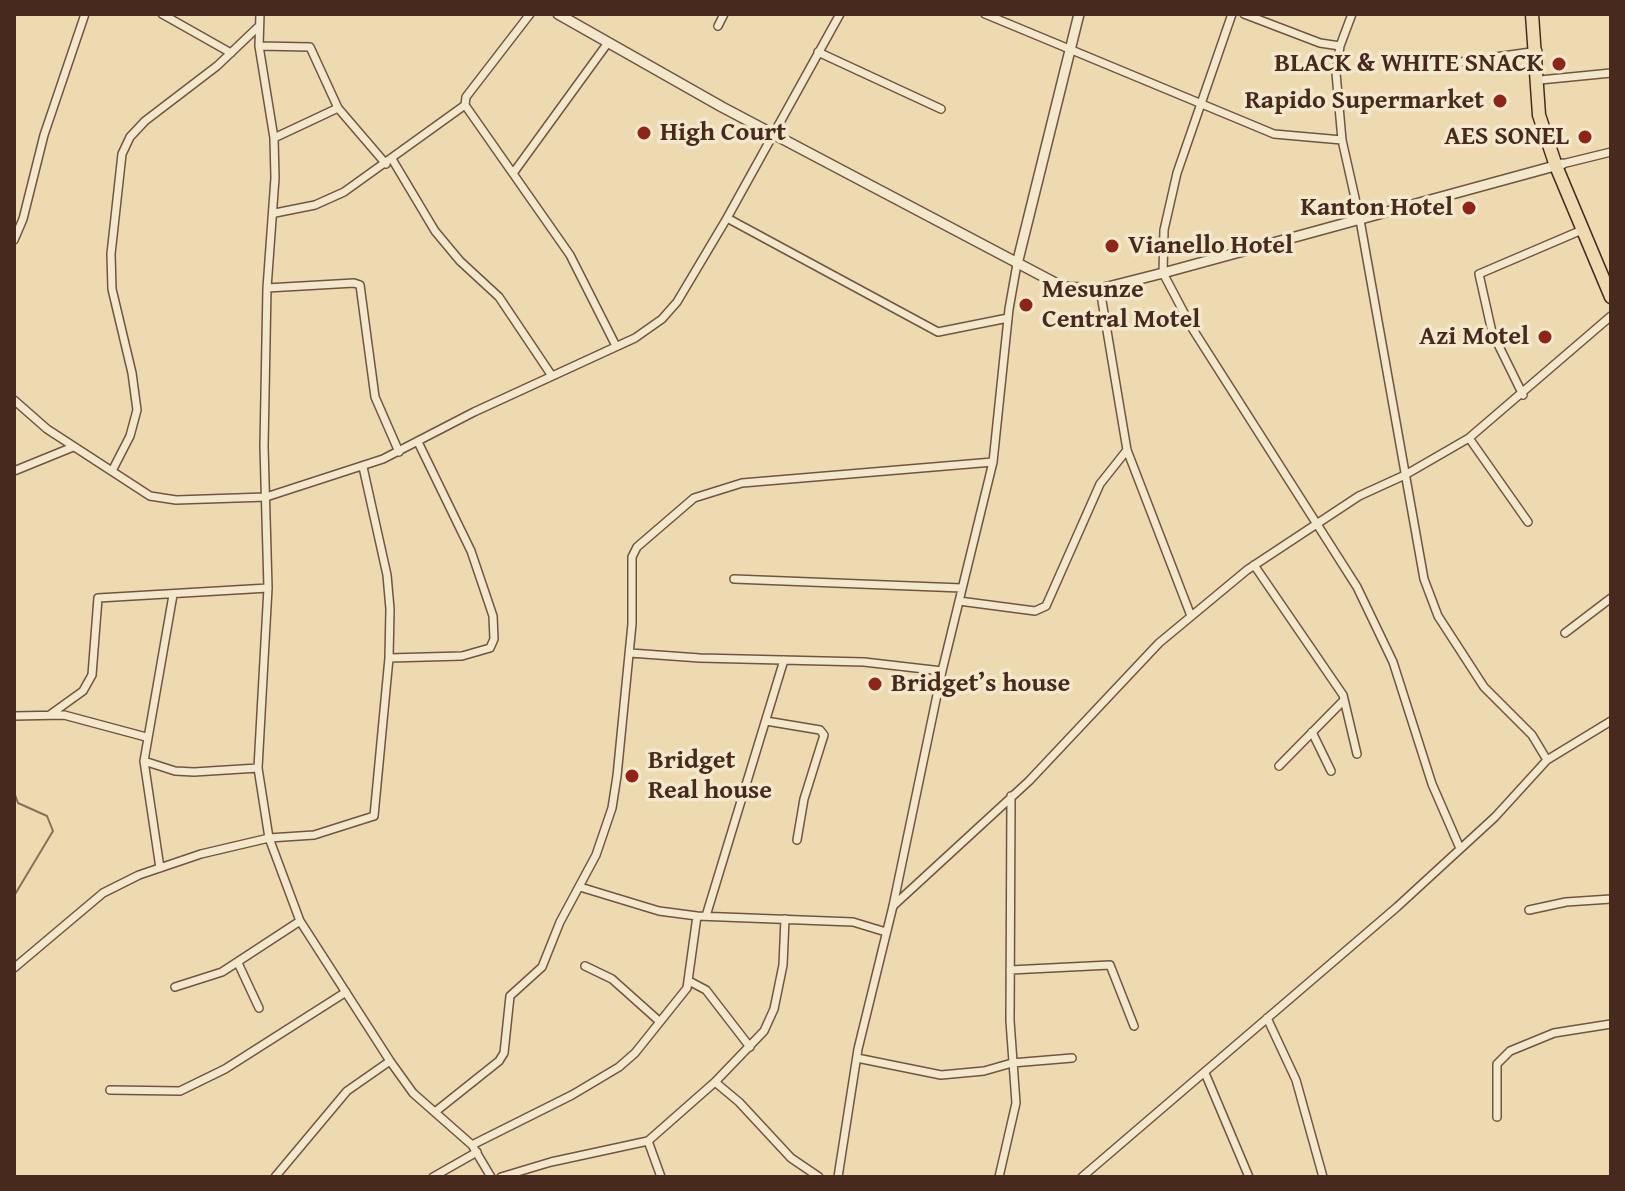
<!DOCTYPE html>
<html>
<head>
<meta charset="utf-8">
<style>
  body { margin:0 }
  #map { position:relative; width:1625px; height:1191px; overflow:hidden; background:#eddab1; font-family:"Gentium Book Plus",serif }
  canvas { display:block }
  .frame { position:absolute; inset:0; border:16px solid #48291e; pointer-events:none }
</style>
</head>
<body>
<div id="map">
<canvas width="1625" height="1191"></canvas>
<div class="frame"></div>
</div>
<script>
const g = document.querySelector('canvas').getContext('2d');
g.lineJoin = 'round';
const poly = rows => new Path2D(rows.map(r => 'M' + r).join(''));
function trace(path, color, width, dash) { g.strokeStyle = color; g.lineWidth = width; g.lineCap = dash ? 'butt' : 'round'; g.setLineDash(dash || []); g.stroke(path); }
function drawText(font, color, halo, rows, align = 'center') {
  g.font = font + ' "Gentium Book Plus",serif'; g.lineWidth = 7; g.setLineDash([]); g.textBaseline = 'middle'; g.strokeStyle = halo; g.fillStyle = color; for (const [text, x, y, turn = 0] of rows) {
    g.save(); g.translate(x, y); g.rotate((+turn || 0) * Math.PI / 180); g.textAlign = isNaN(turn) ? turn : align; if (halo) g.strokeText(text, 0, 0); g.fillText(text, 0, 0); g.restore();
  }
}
trace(poly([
  [14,792,18,803,47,816,53,831,14,896]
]), '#896f58', 2);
const minor = poly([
  [162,14,231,53],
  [260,14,259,46,274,138,275,178,267,288,264,446,268,588,258,768,269,838,300,921,390,1061,413,1093,472,1145,491,1177],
  [530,14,466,97,465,105,570,255,616,346],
  [985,14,1274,134,1342,140],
  [1232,14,1177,173,1164,230,1163,273,1192,328,1357,587,1393,662,1432,784,1459,846],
  [1244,14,1320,43,1340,46],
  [1352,14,1340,46,1336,73,1342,140,1360,220,1424,579,1438,616,1484,687,1532,735,1547,760],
  [718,26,724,14],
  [259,46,310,47,338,108,386,164],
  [818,52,941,109],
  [1425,67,1538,51],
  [1540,80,1611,73],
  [274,138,338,108],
  [392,159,435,231,460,261,499,297,552,376],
  [1562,164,1611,152],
  [514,172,607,44],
  [275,213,315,205,344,192,465,105],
  [727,218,938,332,1008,318],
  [14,240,23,219,44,135,85,14],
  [267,288,354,283,360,285,375,397,399,452],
  [1100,289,1127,450,1191,616],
  [1523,395,1492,332,1479,274,1582,230],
  [14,400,47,429,150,496,176,500,266,497,383,459,474,412,635,338,662,319,677,302,727,218,840,14],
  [1469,438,1528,522],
  [14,471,73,447],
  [112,471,130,436,137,410,132,373,112,289,111,254,122,154,130,137,145,121,217,66,258,27],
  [1254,565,1343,695,1357,754],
  [734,579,962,588],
  [959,601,1035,611,1046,606,1100,484,1127,450],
  [1565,633,1611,598],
  [630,653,700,658,864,662,942,671],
  [389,658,462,656,490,648,494,639,493,616,471,551,418,442],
  [51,714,83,691,92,675,98,598,268,588],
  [14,716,64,715,146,737],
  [766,721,820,730,824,735,804,799,797,840],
  [1312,732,1331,771],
  [144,761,175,771,194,772,258,768],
  [1279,766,1344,700],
  [160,868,144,761,173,595],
  [580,887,659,911,697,916,853,922,886,932],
  [893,906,1029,781,1159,643,1247,570,1359,496,1405,475,1469,438,1611,316],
  [1529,910,1566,902,1611,899],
  [706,916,784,660],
  [238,963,259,1008],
  [585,966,612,979,659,1021],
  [14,968,103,893,139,875,201,854,269,838,314,835,374,816,389,658,390,609,387,575,363,467],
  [1010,970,1110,965,1134,1026],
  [689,981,706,990,750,1047],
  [175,987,222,972,300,921],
  [1267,1018,1296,1080,1323,1177],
  [857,1058,941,1075,984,1071,1012,1063,1072,1058],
  [1205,1073,1249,1177],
  [715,1082,764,1031,774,1009,783,965,785,919],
  [110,1090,180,1091,225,1069,346,992],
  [435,1112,499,1061,504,1053,510,996,542,967,560,922,596,855,612,808,617,776,632,624,632,557,637,547,694,498,742,483,993,462],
  [1497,1117,1497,1064,1510,1051,1554,1033,1611,1024],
  [648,1141,715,1082,739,1102,791,1158,819,1177],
  [472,1145,572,1095,619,1067,635,1053,687,988,697,916],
  [275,1177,347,1091,390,1061],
  [433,1177,477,1152],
  [501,1177,551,1162,648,1141,661,1177],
  [838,1177,858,1049,893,906,942,671,993,462,1009,309,1017,264],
  [999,1177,1016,1103,1010,1021,1011,796],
  [1082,1177,1397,907,1495,817,1547,760,1611,721]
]);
const tertiary = poly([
  [558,14,722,107,1063,287,1100,289,1163,273,1562,164],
  [1017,264,1079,14]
]);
const trunk = poly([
  [1532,14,1539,115,1556,166,1611,297]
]);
trace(minor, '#715543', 10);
trace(tertiary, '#715543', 12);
trace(trunk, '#48291e', 15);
trace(minor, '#f3e7cc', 7);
trace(tertiary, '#f3e7cc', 9);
trace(trunk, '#eddab1', 12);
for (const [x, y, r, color] of [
  [1559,64,8,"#8f2418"],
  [1500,101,8,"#8f2418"],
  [644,133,8,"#8f2418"],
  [1585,137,8,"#8f2418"],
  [1469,208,8,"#8f2418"],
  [1112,246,8,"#8f2418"],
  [1026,305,8,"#8f2418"],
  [1545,337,8,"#8f2418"],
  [875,684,8,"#8f2418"],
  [632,776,8,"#8f2418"]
]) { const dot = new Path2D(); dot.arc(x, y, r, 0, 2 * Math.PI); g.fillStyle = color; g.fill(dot); trace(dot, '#f3e7cc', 3); }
drawText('bold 26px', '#48291e', '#f3e7cc', [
  ["BLACK & WHITE SNACK",1543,64],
  ["Rapido Supermarket",1484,101],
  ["High Court",660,133,"left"],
  ["AES SONEL",1569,137],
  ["Kanton Hotel",1453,208],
  ["Vianello Hotel",1128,246,"left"],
  ["Mesunze",1042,290,"left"],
  ["Central Motel",1042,320,"left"],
  ["Azi Motel",1529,337],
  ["Bridget’s house",891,684,"left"],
  ["Bridget",648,761,"left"],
  ["Real house",648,791,"left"]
], 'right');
</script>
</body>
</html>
